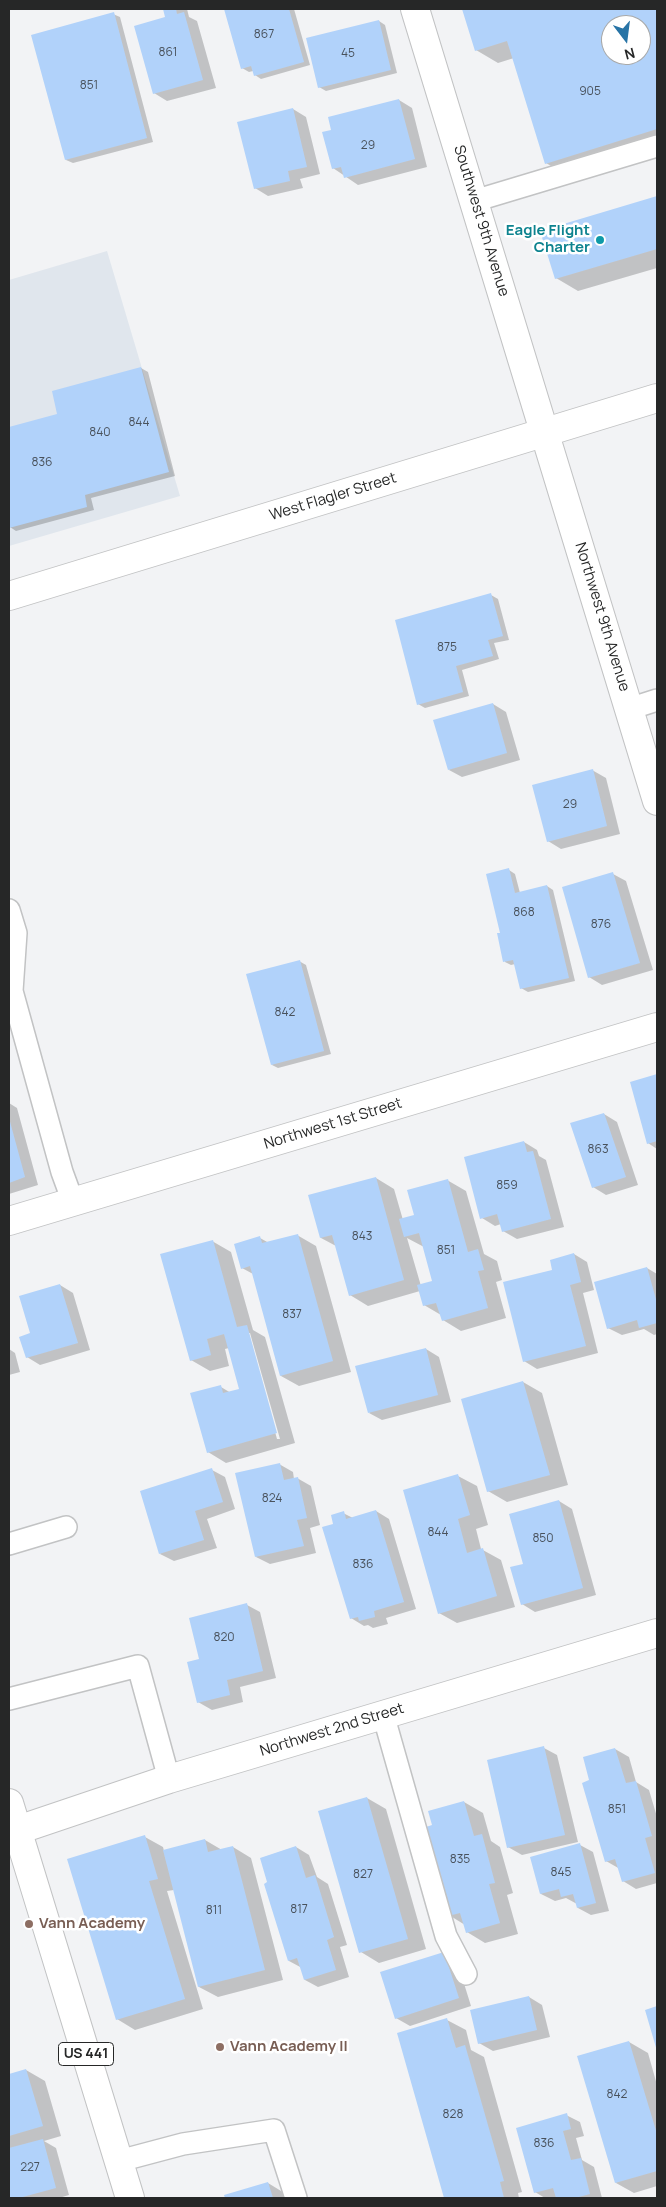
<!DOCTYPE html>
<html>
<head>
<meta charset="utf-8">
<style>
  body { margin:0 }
  #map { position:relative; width:666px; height:2207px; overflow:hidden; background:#f2f3f5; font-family:Manrope,sans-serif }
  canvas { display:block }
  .frame { position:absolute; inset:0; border:10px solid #262727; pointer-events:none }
  .north { position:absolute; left:601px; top:15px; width:50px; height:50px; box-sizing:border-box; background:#fff; border:1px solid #a8a9a9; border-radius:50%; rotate:165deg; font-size:14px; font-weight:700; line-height:20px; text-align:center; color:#262727 }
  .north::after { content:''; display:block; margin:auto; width:18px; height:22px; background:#2874a6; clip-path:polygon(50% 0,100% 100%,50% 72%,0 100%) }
</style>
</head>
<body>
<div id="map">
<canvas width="666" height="2207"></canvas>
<div class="frame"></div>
<div class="north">N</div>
</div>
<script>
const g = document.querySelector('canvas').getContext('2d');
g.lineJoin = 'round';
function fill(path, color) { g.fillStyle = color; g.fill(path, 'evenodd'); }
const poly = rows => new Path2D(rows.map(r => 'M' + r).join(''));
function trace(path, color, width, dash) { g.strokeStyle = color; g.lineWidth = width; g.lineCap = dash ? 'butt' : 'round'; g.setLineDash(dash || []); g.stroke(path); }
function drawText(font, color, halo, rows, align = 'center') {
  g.font = font + ' Manrope,sans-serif'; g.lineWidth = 5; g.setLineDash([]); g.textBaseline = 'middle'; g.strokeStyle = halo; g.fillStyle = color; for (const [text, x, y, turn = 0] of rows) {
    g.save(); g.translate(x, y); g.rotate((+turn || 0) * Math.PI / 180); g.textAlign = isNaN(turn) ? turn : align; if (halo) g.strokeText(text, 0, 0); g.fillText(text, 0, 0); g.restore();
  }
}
fill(poly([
  [107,251,180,496,9,546,9,280]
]), '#e0e6ed');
fill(poly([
  [164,9,187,9,189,17,197,21,216,88,167,101,154,93,167,18],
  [225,9,294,9,310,65,261,79,255,75,253,71,249,72,242,68],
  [463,9,657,9,657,149,568,176,546,163,514,58,498,63,476,50],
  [611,25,641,25,641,55,611,55],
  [113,14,120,17,153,142,73,163,66,160],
  [379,21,385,25,397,73,326,91,319,87],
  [399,100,412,108,427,167,358,185,333,168,333,131],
  [293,109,306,117,320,174,300,179,303,188,268,196,255,188],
  [657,197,657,268,578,291,556,278,542,232],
  [141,368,148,372,175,476,91,498,94,510,16,531,10,527,9,428,59,415],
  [491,595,498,599,509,640,494,643,499,659,462,670,469,696,425,708,418,704],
  [493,704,506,712,520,760,462,777,449,770],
  [592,770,606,778,620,834,561,849,548,841],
  [509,870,515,874,520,893,547,886,553,890,575,981,528,992,521,988,515,964,511,965,505,962,502,934],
  [613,874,626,881,653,970,602,985,589,977],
  [299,961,306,965,331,1054,278,1068,272,1065],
  [657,1076,657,1149,648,1143,632,1083],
  [9,1103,17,1108,38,1185,9,1194],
  [604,1114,617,1122,638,1185,606,1195,593,1187],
  [524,1142,537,1150,539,1156,546,1160,564,1227,517,1239,503,1231,501,1224,495,1226,482,1218],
  [376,1178,394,1189,403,1220,416,1216,447,1180,466,1191,484,1254,497,1261,502,1280,496,1282,506,1318,461,1331,443,1320,441,1315,424,1305,420,1291,368,1306,350,1295,336,1246,321,1238,310,1196],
  [407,1238,424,1247,434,1282,421,1286],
  [297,1235,316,1246,351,1372,299,1386,281,1376,253,1274,242,1268,260,1238,269,1243],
  [212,1241,231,1252,253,1330,265,1337,295,1443,226,1463,208,1452,221,1387,231,1393,241,1390,229,1348,225,1349,229,1366,210,1371,191,1360],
  [248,1333,250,1333,280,1439,277,1439],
  [574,1254,587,1262,594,1290,583,1293,598,1353,537,1369,524,1361,554,1270],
  [647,1268,657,1274,657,1334,654,1335,644,1329,622,1335,608,1328],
  [60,1285,73,1293,90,1350,40,1365,27,1357,31,1334],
  [9,1349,15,1353,20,1372,9,1375],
  [426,1349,439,1357,451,1402,382,1420,369,1413],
  [523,1382,542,1393,568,1485,507,1502,488,1491],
  [279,1464,293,1472,294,1479,297,1478,311,1486,320,1525,310,1528,316,1553,270,1564,256,1557],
  [212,1470,225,1477,235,1509,207,1519,217,1548,174,1561,160,1554],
  [458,1476,477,1486,488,1525,476,1529,481,1549,501,1560,515,1607,457,1623,439,1613],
  [559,1501,572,1509,596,1595,535,1612,522,1604,525,1565],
  [376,1511,389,1519,416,1609,386,1618,388,1624,373,1628,368,1625,364,1626,351,1618,334,1524,343,1513,353,1518],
  [247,1605,260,1612,276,1678,240,1687,243,1702,212,1710,198,1702,200,1660],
  [544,1748,557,1755,578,1842,522,1855,508,1847],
  [615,1749,629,1757,636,1782,649,1790,657,1817,657,1883,636,1889,623,1881,620,1869,606,1861,591,1781],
  [367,1798,386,1809,426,1949,379,1963,361,1952],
  [464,1802,483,1813,491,1841,500,1847,513,1893,507,1895,518,1934,485,1943,467,1932,465,1925,449,1915,433,1826],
  [145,1837,163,1847,164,1851,205,1840,222,1850,233,1847,251,1858,283,1980,218,1997,199,1987,174,1890,167,1891,203,2009,135,2030,117,2019],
  [580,1845,593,1852,609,1911,591,1915,578,1908,577,1904,566,1898,555,1901,541,1894,531,1858],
  [296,1847,309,1855,317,1877,328,1884,347,1945,340,1947,349,1977,318,1987,305,1980,302,1968,289,1961],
  [443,1953,457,1961,471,2006,410,2026,396,2018],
  [529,1997,542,2005,550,2037,493,2051,479,2043],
  [447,2020,466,2030,471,2050,484,2057,522,2192,518,2193,519,2198,446,2198,398,2034],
  [629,2042,648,2053,657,2085,657,2186,634,2193,616,2183],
  [26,2070,45,2081,61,2136,44,2141,56,2148,69,2195,59,2198,9,2198,9,2075],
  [566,2115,580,2122,584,2136,576,2138,582,2160,594,2167,602,2198,545,2198,535,2192],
  [268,2183,286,2194,287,2198,226,2198,225,2196]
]), '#0003');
fill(poly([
  [163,9,176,9,177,14,184,12,203,80,153,94,134,26,165,17],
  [224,9,289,9,304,62,254,76,251,66,241,69],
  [462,9,657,9,657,129,545,164,507,41,475,51],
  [611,25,641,25,641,55,611,55],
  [114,12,147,138,65,160,31,35],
  [379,20,391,70,318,88,306,38],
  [399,99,415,159,344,178,341,167,332,169,322,132,331,130,328,117],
  [293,108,307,167,288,171,290,181,254,189,237,122],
  [657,196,657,249,555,279,540,231],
  [141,367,169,472,85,495,87,507,9,528,9,427,57,414,52,391],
  [491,593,503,636,488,640,493,656,456,666,463,692,417,705,395,620],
  [493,703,507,753,448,770,433,720],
  [593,769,607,826,547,842,532,785],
  [509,868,515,893,547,885,569,978,520,989,513,960,503,962,497,933,500,933,486,874],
  [613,872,640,963,588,978,562,887],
  [300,960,324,1051,271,1065,246,974],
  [657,1074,657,1141,647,1144,630,1082],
  [604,1113,626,1177,592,1188,570,1123],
  [9,1118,25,1177,9,1183],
  [524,1141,527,1152,533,1151,551,1219,502,1232,497,1214,480,1219,464,1157],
  [376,1177,404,1280,349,1296,332,1235,320,1238,308,1195],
  [448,1179,468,1252,478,1249,484,1270,478,1271,488,1308,442,1321,436,1303,423,1306,417,1285,432,1281,419,1233,404,1237,399,1219,414,1215,407,1190],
  [298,1234,333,1361,280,1376,250,1266,241,1269,234,1244,260,1236,262,1243],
  [213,1240,237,1327,247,1325,277,1433,207,1453,190,1393,221,1385,223,1393,239,1389,224,1334,207,1339,211,1355,190,1361,160,1254],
  [574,1253,581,1282,570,1285,586,1346,523,1362,503,1282,552,1270,550,1260],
  [647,1267,657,1303,657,1323,639,1328,637,1320,607,1329,594,1282],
  [60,1284,78,1343,26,1358,19,1337,30,1333,19,1296],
  [426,1348,438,1395,368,1413,355,1366],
  [523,1381,550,1475,487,1492,461,1399],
  [280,1463,284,1480,298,1477,307,1518,297,1520,304,1546,255,1557,235,1473],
  [212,1468,223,1502,195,1511,204,1540,159,1554,140,1491],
  [458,1474,470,1515,458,1519,467,1553,483,1548,497,1596,438,1614,403,1490],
  [559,1500,583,1588,521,1605,510,1567,523,1564,509,1514],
  [376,1510,404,1602,374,1611,375,1617,359,1621,358,1617,350,1619,322,1527,333,1524,331,1515,344,1511,346,1519],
  [247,1603,263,1671,227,1680,230,1695,197,1703,187,1662,199,1659,189,1618],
  [544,1746,565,1835,507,1848,487,1760],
  [615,1748,626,1783,636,1781,652,1836,645,1838,655,1873,622,1882,615,1859,605,1862,582,1783,589,1780,583,1757],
  [367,1797,408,1939,359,1953,318,1811],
  [464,1801,474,1836,482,1834,495,1883,489,1884,500,1923,466,1933,460,1913,448,1916,423,1828,432,1825,428,1811],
  [145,1835,158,1879,149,1881,185,1999,116,2020,67,1859],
  [205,1839,208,1852,233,1846,265,1970,198,1987,163,1850],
  [580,1843,596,1903,577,1908,573,1894,561,1897,559,1889,540,1894,530,1857],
  [296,1846,306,1878,315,1875,334,1937,327,1940,336,1970,304,1980,297,1958,288,1961,264,1884,267,1882,260,1858],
  [444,1952,459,1998,395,2019,380,1972],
  [529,1996,537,2030,478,2044,470,2010],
  [657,2006,657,2051,645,2010],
  [447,2018,456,2048,465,2045,504,2181,500,2182,504,2198,444,2198,397,2033],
  [629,2041,657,2134,657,2171,615,2183,577,2056],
  [26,2069,43,2126,9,2136,9,2074],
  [567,2113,571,2129,563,2131,571,2160,581,2158,590,2194,575,2198,556,2198,553,2188,534,2193,516,2128],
  [43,2139,56,2188,19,2198,9,2198,9,2148],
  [268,2182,273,2198,225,2198,224,2195]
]), '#b1d2fa');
const lane = poly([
  [474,201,657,146],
  [629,709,657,700],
  [9,910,16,933,12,991,62,1172,73,1202],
  [9,1544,66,1527],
  [9,1699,138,1666,169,1779],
  [383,1714,446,1936,466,1974],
  [119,2161,183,2144,274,2130,296,2198]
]);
const street = poly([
  [415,9,657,801],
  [9,1221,657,1027],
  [9,1833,169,1779,657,1633]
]);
const secondary = poly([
  [9,596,657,398]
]);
const primary = poly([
  [9,1803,130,2198]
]);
trace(lane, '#c2c3c4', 24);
trace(street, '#c2c3c4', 30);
trace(secondary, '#c2c3c4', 30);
trace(primary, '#c2c3c4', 30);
trace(lane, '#fff', 21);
trace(street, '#fff', 28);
trace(secondary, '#fff', 28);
trace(primary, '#fff', 28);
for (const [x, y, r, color] of [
  [600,240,5,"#0f9aa8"],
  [29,1924,5,"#8d6e63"],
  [220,2047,5,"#8d6e63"]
]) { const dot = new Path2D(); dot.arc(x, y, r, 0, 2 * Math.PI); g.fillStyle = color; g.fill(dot); trace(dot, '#fff', 2); }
drawText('12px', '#49525c', null, [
  ["867",264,35],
  ["861",168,53],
  ["45",348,54],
  ["851",89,86],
  ["905",590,92],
  ["29",368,146],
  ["844",139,423],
  ["840",100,433],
  ["836",42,463],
  ["875",447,648],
  ["29",570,805],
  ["868",524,913],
  ["876",601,925],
  ["842",285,1013],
  ["863",598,1150],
  ["859",507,1186],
  ["843",362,1237],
  ["851",446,1251],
  ["837",292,1315],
  ["824",272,1499],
  ["844",438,1533],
  ["850",543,1539],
  ["836",363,1565],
  ["820",224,1638],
  ["851",617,1810],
  ["835",460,1860],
  ["845",561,1873],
  ["827",363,1875],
  ["817",299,1910],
  ["811",214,1911],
  ["842",617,2095],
  ["828",453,2115],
  ["836",544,2144],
  ["227",30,2168]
]);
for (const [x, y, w] of [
  [86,2054,55]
]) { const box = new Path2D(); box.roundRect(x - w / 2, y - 11.5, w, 23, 4); g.fillStyle = '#fff'; g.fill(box); trace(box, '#262727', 1); }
drawText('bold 14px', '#262727', null, [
  ["US 441",86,2054]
]);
drawText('15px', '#262727', '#fff', [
  ["Southwest 9th Avenue",481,221,73],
  ["West Flagler Street",333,497,-17],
  ["Northwest 9th Avenue",602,617,73],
  ["Northwest 1st Street",333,1124,-17],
  ["Northwest 2nd Street",332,1730,-17]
]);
drawText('bold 15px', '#0d838f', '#fff', [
  ["Eagle Flight",590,231],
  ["Charter",590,248]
], 'right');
drawText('bold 15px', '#785e54', '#fff', [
  ["Vann Academy",39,1924],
  ["Vann Academy II",230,2047]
], 'left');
</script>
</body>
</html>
